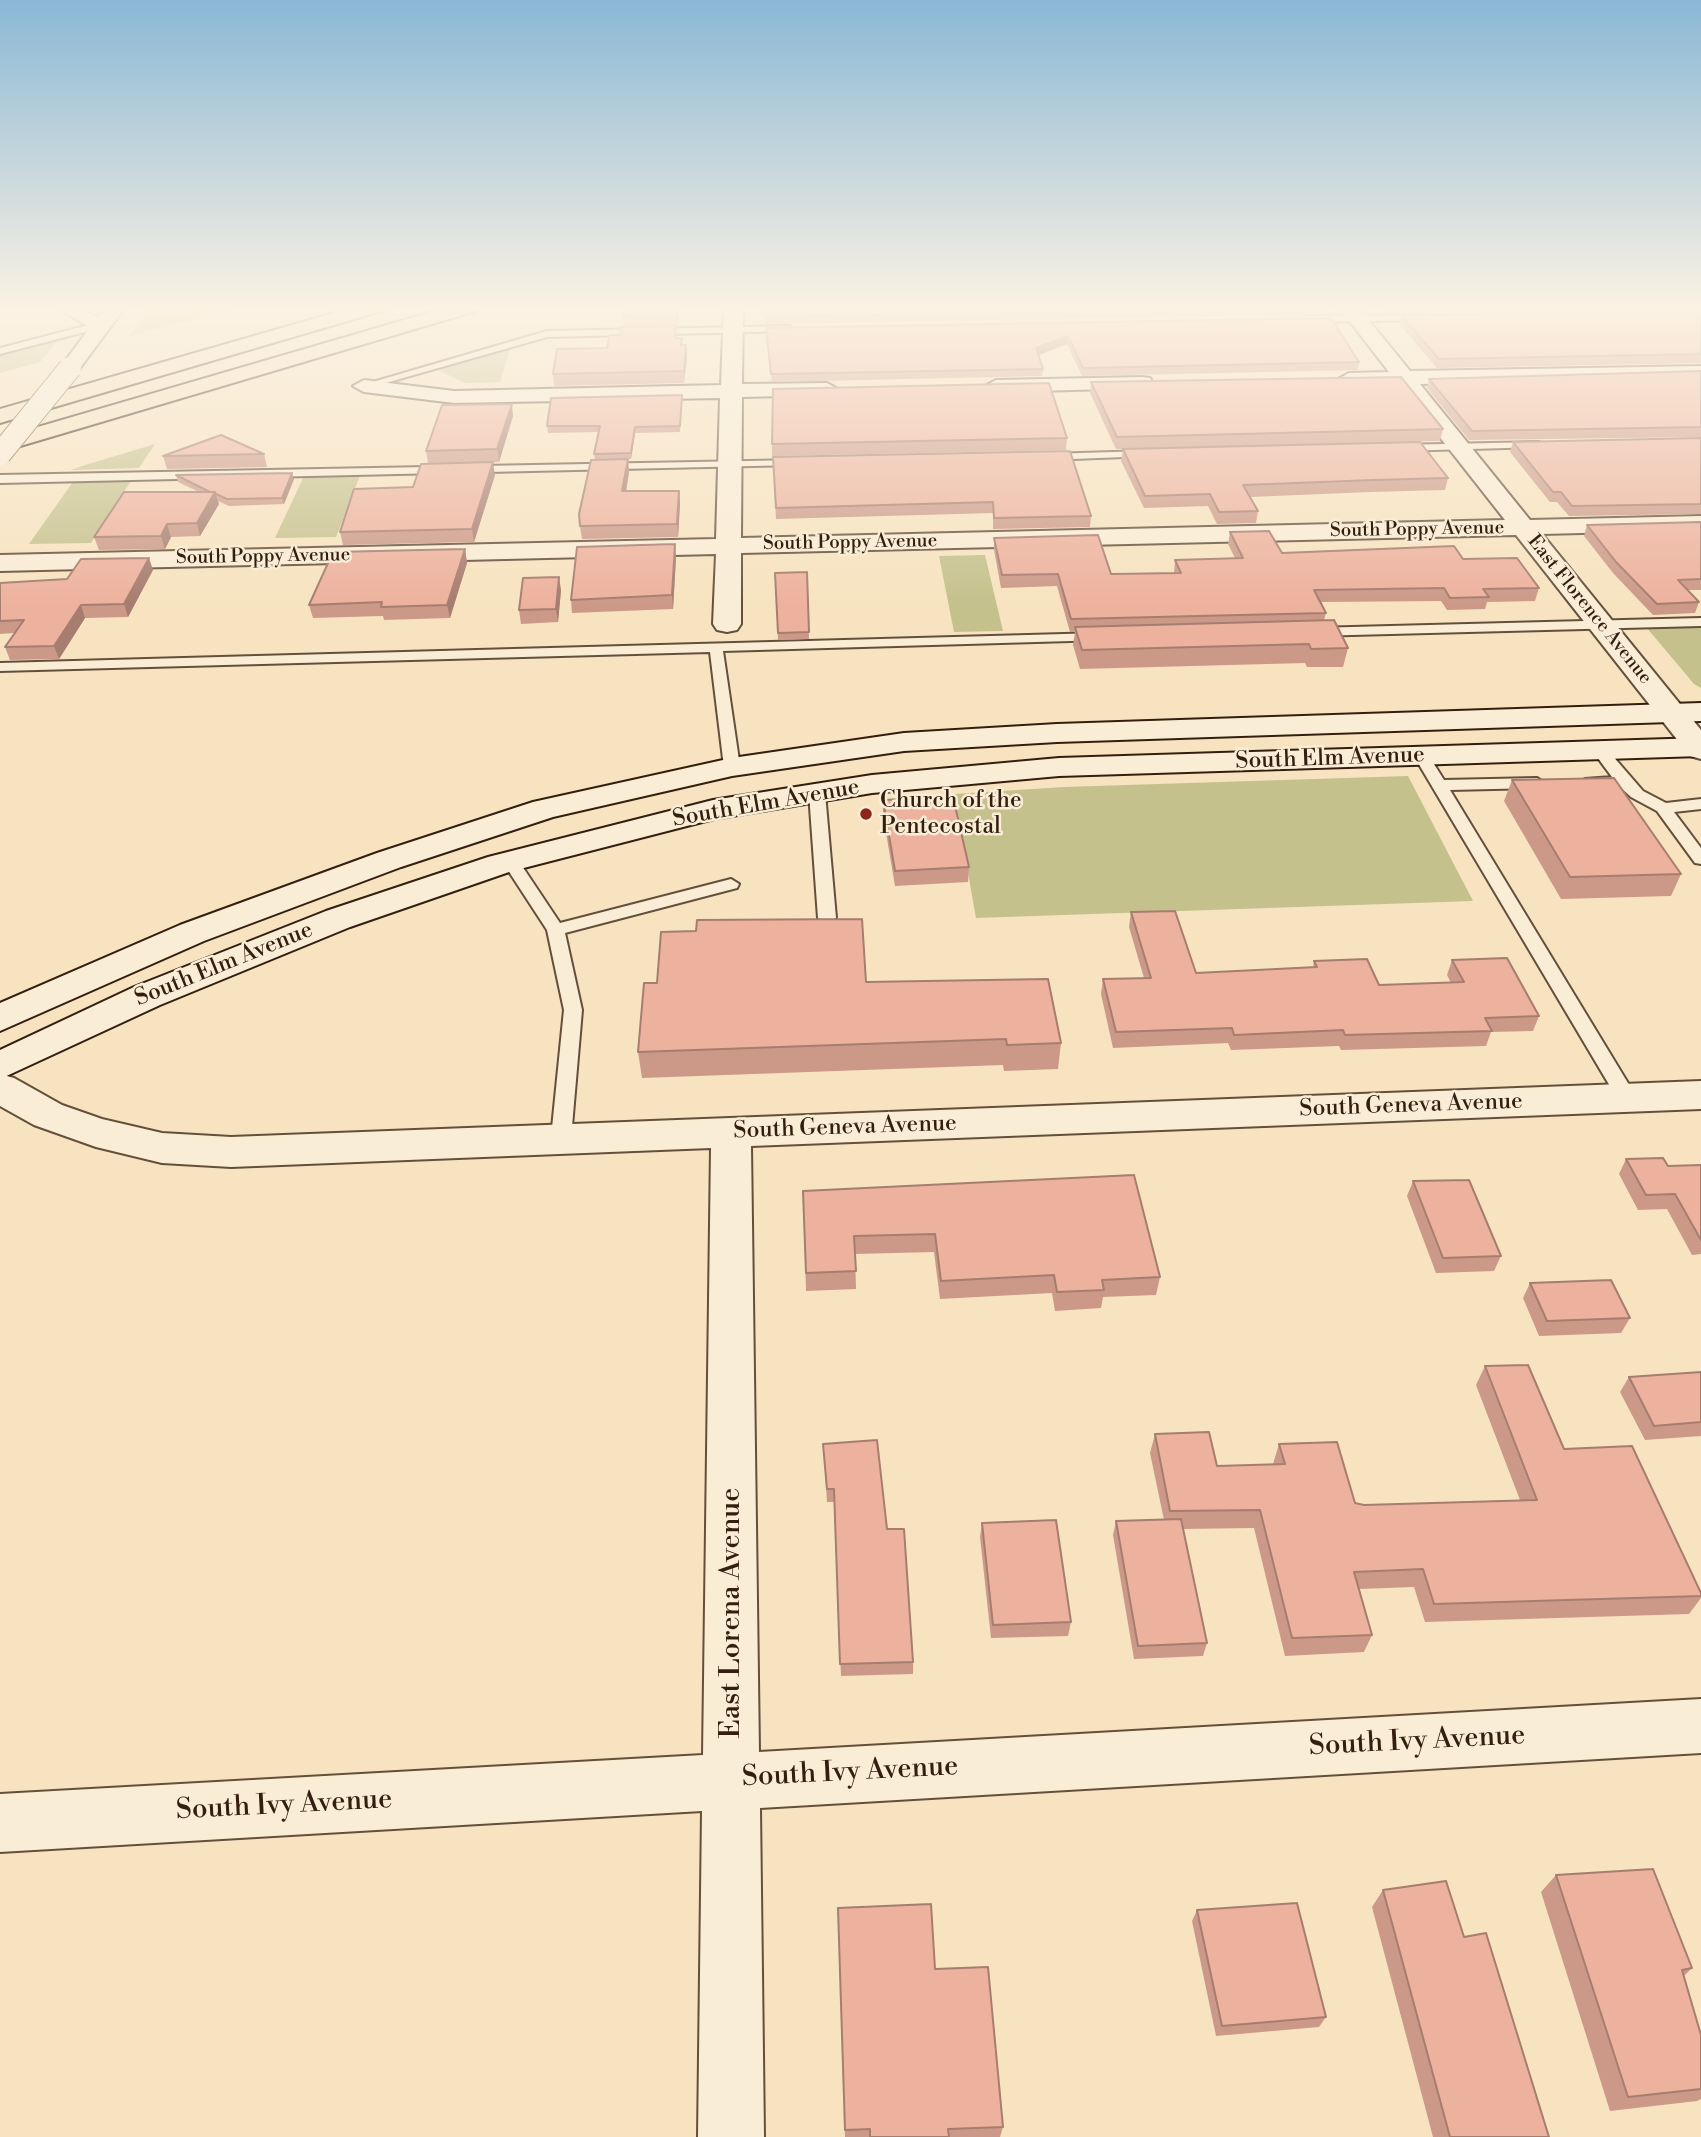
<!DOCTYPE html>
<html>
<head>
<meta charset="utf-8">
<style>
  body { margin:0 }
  canvas { display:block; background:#f7e3c0 }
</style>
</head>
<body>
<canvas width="1701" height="2137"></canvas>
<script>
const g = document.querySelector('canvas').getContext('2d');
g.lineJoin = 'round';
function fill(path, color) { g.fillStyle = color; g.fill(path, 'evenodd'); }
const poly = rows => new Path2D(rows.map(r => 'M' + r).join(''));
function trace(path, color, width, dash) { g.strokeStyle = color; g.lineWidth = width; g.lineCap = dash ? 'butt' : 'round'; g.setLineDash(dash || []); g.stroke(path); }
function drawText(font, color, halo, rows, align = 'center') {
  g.font = font + ' "Libre Bodoni",serif'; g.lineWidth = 5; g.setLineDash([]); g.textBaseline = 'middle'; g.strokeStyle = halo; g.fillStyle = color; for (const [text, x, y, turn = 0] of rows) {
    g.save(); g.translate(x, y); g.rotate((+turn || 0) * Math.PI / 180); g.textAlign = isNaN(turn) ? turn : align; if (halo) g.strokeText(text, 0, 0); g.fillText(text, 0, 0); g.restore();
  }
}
fill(poly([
  [152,306,246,306,129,336],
  [61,336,40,362,0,373,0,352],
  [510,349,500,382,465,383,436,369],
  [155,444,139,468,71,470,85,465],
  [361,473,336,537,275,538,305,474],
  [133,478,91,543,29,544,75,479],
  [985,555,1003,631,954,632,939,556],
  [1701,627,1701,688,1694,684,1647,628],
  [1408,776,1473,901,976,918,954,794,1064,787]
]), '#c5c18d');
const service = poly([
  [1427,315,1430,320,1307,322,1302,319,1307,316,1427,315],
  [100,322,104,327,0,354,0,348,100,322],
  [790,326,794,331,547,337,368,388,359,386,547,331,790,326],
  [1539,442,1545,445,1543,447,1397,451,1391,448,1397,445,1539,442],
  [1147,451,1151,452,1151,456,1047,460,1041,457,1047,454,1147,451],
  [801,460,801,464,797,465,0,483,0,475,801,460],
  [1701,618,1701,626,1313,636,1306,632,1313,628,1701,618],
  [1101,633,1108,637,1106,640,723,651,740,767,732,772,724,767,710,652,0,671,0,663,1101,633],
  [1600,745,1605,747,1643,791,1666,803,1701,799,1701,809,1674,812,1701,848,1701,864,1695,863,1657,811,1631,797,1619,786,1585,785,1585,779,1612,777,1592,750,1600,745],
  [1422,751,1427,753,1444,780,1537,778,1545,783,1537,788,1450,790,1634,1093,1637,1098,1634,1103,1620,1103,1414,756,1422,751],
  [817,788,825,793,836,918,827,923,818,918,809,793,817,788],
  [510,856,516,857,560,923,731,879,739,884,737,888,565,933,582,1010,571,1138,568,1143,561,1145,554,1143,551,1138,564,1010,547,930,502,861,510,856]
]);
const minor = poly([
  [54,306,78,306,110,325,100,331,93,329,54,306],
  [724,306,743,306,742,384,827,383,838,389,827,395,742,397,741,538,1505,520,1398,384,1342,383,1338,379,1349,373,1389,372,1338,306,1357,306,1410,371,1701,366,1701,378,1420,384,1530,520,1701,516,1701,530,1542,534,1701,730,1701,759,1690,756,1516,535,741,553,741,624,737,630,727,632,717,630,713,624,716,554,0,571,0,555,716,539,720,398,454,403,364,392,353,386,364,380,454,391,721,385,724,306],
  [1142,377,1150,378,1153,383,1150,388,996,392,985,386,996,380,1142,377],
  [0,1074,14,1078,62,1105,102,1119,162,1133,231,1137,1701,1081,1701,1109,751,1146,759,1752,1701,1699,1701,1753,760,1808,764,2137,698,2137,702,1811,0,1852,0,1794,703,1755,711,1148,231,1167,162,1163,96,1147,34,1125,0,1106,0,1074]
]);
const tertiary = poly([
  [106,306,126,306,77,372,63,372,60,368,106,306]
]);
const secondary = poly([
  [1701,703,1701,721,1057,742,904,751,732,776,553,817,401,867,204,941,0,1031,0,1003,180,925,377,853,533,802,732,758,904,733,1057,724,1701,703],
  [1701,738,1701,756,1059,776,872,793,714,819,512,871,350,927,160,1005,0,1079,0,1050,134,987,326,911,488,857,713,800,872,775,1059,758,1701,738]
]);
const motorway = poly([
  [358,306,388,306,385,310,0,423,0,409,358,306],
  [452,306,482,306,479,310,0,452,0,438,452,306]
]);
trace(service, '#644f3c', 4);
trace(minor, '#644f3c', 4);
trace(tertiary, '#644f3c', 4);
trace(secondary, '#331e10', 4);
trace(motorway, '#331e10', 4);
fill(service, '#faedd6');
fill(minor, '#faedd6');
fill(tertiary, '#faedd6');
fill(secondary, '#faedd6');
fill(motorway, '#f7e3c0');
const tertiaryBridge = poly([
  [0,454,70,368]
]);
trace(tertiaryBridge, '#644f3c', 24, []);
trace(tertiaryBridge, '#faedd6', 22);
fill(poly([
  [625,306,679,306,678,326,676,326,677,338,682,345,686,345,687,356,684,383,554,386,553,374,607,348,620,335,624,327,623,316],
  [763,306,1323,306,1324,307,1322,314,765,324],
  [1383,306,1701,306,1701,308,1390,313],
  [1701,310,1701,363,1437,368,1399,324,1401,315],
  [1331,318,1359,362,1358,370,1082,376,1067,344,1038,355,1043,369,1042,376,772,382,766,328],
  [1701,371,1701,437,1469,440,1427,388,1429,379],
  [1091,382,1443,429,1440,441,1116,449,1090,393],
  [682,395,680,432,635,433,631,459,628,459,629,472,626,491,679,491,680,504,678,537,582,539,580,526,595,460,594,454,598,432,548,433,547,426],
  [513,416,499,462,428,463,426,451],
  [1067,438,1066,450,772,456,772,444],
  [1701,438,1701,514,1569,516,1557,502,1550,502,1510,452,1513,442],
  [1123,449,1448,478,1445,490,1370,492,1250,497,1258,511,1256,523,1217,524,1208,506,1144,508,1121,461],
  [264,454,267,467,167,469,163,456],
  [773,457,1091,516,1090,527,993,529,993,513,776,519],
  [176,475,294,479,284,504,229,506,218,501,219,504,200,536,171,537,165,549,99,550,94,537,199,492,178,482],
  [495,475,474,542,343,545,340,532,413,487],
  [1701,522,1701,590,1688,590,1699,602,1695,613,1653,615,1613,573,1584,536,1587,525],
  [1230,532,1282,553,1463,559,1539,588,1535,601,1487,602,1485,609,1447,610,1441,601,1321,602,1326,613,1324,620,1348,648,1343,667,1307,667,1305,663,1080,669,1073,645,1075,632,1070,632,1057,586,1001,588,994,550,994,538,1111,574,1174,573,1175,560,1235,558,1228,544],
  [465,549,467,563,450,618,384,620,383,616,313,618,309,605],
  [676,558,673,609,572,613,571,600],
  [153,570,128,617,85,618,59,659,10,660,5,647,15,633,0,634,0,583,67,579],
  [807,572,809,639,778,640,775,573],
  [561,590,558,622,521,624,519,610],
  [1512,780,1681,874,1671,896,1561,899,1504,801],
  [883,800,969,867,968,882,895,886,883,815],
  [1131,912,1196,973,1313,968,1314,961,1379,985,1451,983,1447,975,1452,960,1539,1016,1533,1031,1491,1032,1486,1046,1341,1050,1339,1046,1231,1050,1228,1043,1113,1048,1101,994,1103,979,1144,978,1129,927],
  [696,931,1061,1043,1058,1069,1004,1071,1003,1065,642,1078,638,1052,657,983],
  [1626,1159,1668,1166,1701,1165,1701,1254,1692,1255,1667,1209,1638,1210,1619,1174],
  [1413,1181,1501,1256,1494,1271,1436,1273,1407,1196],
  [803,1191,1160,1277,1156,1295,1103,1297,1101,1308,1055,1311,1052,1293,940,1299,934,1252,855,1254,856,1289,806,1291],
  [1530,1283,1630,1318,1621,1333,1539,1336,1523,1298],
  [1485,1366,1701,1593,1701,1598,1689,1614,1425,1622,1414,1587,1359,1589,1372,1635,1364,1652,1285,1656,1254,1528,1183,1529,1207,1643,1203,1656,1134,1659,1113,1535,1116,1521,1164,1520,1150,1453,1155,1434,1217,1466,1273,1464,1279,1444,1355,1503,1364,1505,1520,1500,1476,1385],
  [1701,1372,1701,1436,1645,1440,1620,1392,1629,1377],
  [823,1444,887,1529,913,1662,913,1674,841,1676,834,1502,827,1502],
  [982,1523,1071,1622,1068,1636,991,1638,980,1537],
  [1556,1875,1692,1968,1684,1976,1701,2035,1701,2099,1697,2101,1610,2111,1541,1892],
  [1383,1890,1464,1937,1549,2137,1433,2137,1372,1907],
  [838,1908,935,1969,1003,2127,1000,2137,845,2137],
  [1197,1910,1326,2017,1319,2027,1216,2036,1192,1921]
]), '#c98');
fill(poly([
  [678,306,679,313,678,326,677,315],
  [1068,336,1067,344,1036,356,1036,348],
  [686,345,687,356,684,383,684,371],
  [512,404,513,416,499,462,497,449],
  [635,427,635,433,631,459,631,453],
  [628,459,629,472,624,504,622,491],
  [493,462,495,475,474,542,472,529],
  [292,473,294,479,284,504,282,498],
  [679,491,680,504,678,537,677,524],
  [215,492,219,504,200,536,197,523],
  [167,524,171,537,165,549,161,536],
  [675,544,676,558,673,609,672,595],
  [465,549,467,563,450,618,447,605],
  [149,558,153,570,128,617,124,604],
  [559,577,561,590,558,622,556,609],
  [81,605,85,618,59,659,54,646]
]), '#a67d6f');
const building = poly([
  [625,306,678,306,677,315,623,316,625,306],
  [764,306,1323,306,1324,307,765,317,764,306],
  [1701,310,1701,354,1439,359,1401,315,1701,310],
  [1331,318,1359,362,1083,368,1068,336,1036,348,1043,369,771,374,766,328,1331,318],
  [676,326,675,338,682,338,681,345,686,345,684,371,553,374,557,349,607,348,610,335,620,335,621,327,676,326],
  [1701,371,1701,427,1472,431,1429,379,1701,371],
  [1401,377,1443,429,1117,437,1091,382,1401,377],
  [1049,383,1067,438,772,444,773,389,1049,383],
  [682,395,680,426,635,427,631,453,594,454,600,426,547,426,551,398,682,395],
  [512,404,497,449,426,451,442,405,512,404],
  [221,435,264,454,163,456,221,435],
  [1701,438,1701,504,1572,506,1561,492,1553,492,1513,442,1701,438],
  [1420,442,1448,478,1373,480,1243,485,1258,511,1219,512,1210,494,1145,496,1123,449,1420,442],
  [1070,451,1091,516,994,518,993,502,776,508,773,457,1070,451],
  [628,459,622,491,679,491,677,524,580,526,579,514,591,460,628,459],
  [493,462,472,529,340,532,354,489,413,487,421,464,493,462],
  [292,473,282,498,227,499,216,494,215,492,210,492,176,475,292,473],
  [124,492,215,492,197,523,167,524,161,536,94,537,124,492],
  [1701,522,1701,579,1678,580,1699,602,1657,604,1616,562,1587,525,1701,522],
  [1269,531,1282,553,1454,546,1463,559,1517,558,1539,588,1483,589,1489,597,1450,598,1444,588,1314,590,1326,613,1071,619,1058,574,1002,575,994,538,1098,535,1111,574,1181,573,1175,560,1243,558,1230,532,1269,531],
  [675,544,672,595,571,600,577,547,675,544],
  [465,549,447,605,381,607,382,602,309,605,333,552,465,549],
  [149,558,124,604,81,605,54,646,5,647,24,620,0,621,0,583,67,579,81,559,149,558],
  [807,572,809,632,778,633,775,573,807,572],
  [559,577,556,609,519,610,523,578,559,577],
  [1334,620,1348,648,1311,649,1309,644,1082,650,1075,627,1334,620],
  [1614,778,1681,874,1570,877,1512,780,1614,778],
  [953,797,969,867,895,871,883,800,953,797],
  [1175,911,1196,973,1317,967,1314,961,1367,959,1379,985,1464,982,1452,960,1507,958,1539,1016,1485,1018,1492,1031,1345,1035,1343,1030,1234,1035,1232,1028,1116,1032,1103,979,1151,978,1131,912,1175,911],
  [862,919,866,982,1048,979,1061,1043,1007,1045,1006,1039,638,1052,644,983,657,983,661,932,696,931,697,920,862,919],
  [1663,1158,1668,1166,1701,1165,1701,1240,1675,1194,1646,1195,1626,1159,1663,1158],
  [1134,1175,1160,1277,1102,1280,1104,1290,1057,1292,1054,1275,941,1281,935,1234,854,1236,856,1271,806,1273,803,1191,1134,1175],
  [1469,1180,1501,1256,1443,1258,1413,1181,1469,1180],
  [1611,1280,1630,1318,1547,1321,1530,1283,1611,1280],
  [1528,1365,1564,1449,1632,1446,1701,1593,1701,1596,1434,1604,1423,1569,1354,1572,1372,1635,1292,1638,1260,1510,1170,1511,1155,1434,1209,1432,1217,1466,1285,1464,1279,1444,1337,1442,1355,1503,1364,1505,1537,1500,1485,1366,1528,1365],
  [1701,1372,1701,1422,1654,1426,1629,1377,1701,1372],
  [877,1440,887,1529,904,1529,913,1662,840,1664,834,1489,827,1489,823,1444,877,1440],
  [1181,1519,1207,1643,1138,1646,1116,1521,1181,1519],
  [1056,1520,1071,1622,993,1625,982,1523,1056,1520],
  [1653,1869,1692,1968,1682,1970,1701,2035,1701,2089,1628,2097,1556,1875,1653,1869],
  [1446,1881,1464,1937,1486,1933,1549,2137,1450,2137,1383,1890,1446,1881],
  [1297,1903,1326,2017,1222,2026,1197,1910,1297,1903],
  [931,1904,935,1969,988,1967,1003,2127,948,2129,949,2137,870,2137,870,2129,845,2130,838,1908,931,1904]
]);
fill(building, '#edb29e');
trace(building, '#a67d6f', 2);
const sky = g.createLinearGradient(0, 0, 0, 605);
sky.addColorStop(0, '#8ab8d5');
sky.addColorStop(0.51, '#fbf2e3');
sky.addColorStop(1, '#fbf2e300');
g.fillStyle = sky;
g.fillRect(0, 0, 1701, 605);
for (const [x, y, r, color] of [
  [866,814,7,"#8f2418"]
]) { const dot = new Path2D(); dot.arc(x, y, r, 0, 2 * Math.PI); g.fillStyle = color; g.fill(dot); trace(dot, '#faedd6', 2.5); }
drawText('19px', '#331e10', '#faedd6', [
  ["South Poppy Avenue",1417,530,-1],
  ["South Poppy Avenue",850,543,-1],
  ["South Poppy Avenue",263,557,-1],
  ["East Florence Avenue",1589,610,51]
]);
drawText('23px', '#331e10', '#faedd6', [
  ["South Elm Avenue",1330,759,-2],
  ["South Elm Avenue",766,804,-10],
  ["South Elm Avenue",224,965,-22],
  ["South Geneva Avenue",1411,1106,-2],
  ["South Geneva Avenue",845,1128,-2]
]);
drawText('23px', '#331e10', '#faedd6', [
  ["Church of the",880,801],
  ["Pentecostal",880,827]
], 'left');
drawText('28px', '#331e10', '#faedd6', [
  ["East Lorena Avenue",732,1613,-90],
  ["South Ivy Avenue",1417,1742,-3],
  ["South Ivy Avenue",850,1773,-3],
  ["South Ivy Avenue",284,1806,-3]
]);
</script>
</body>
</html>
